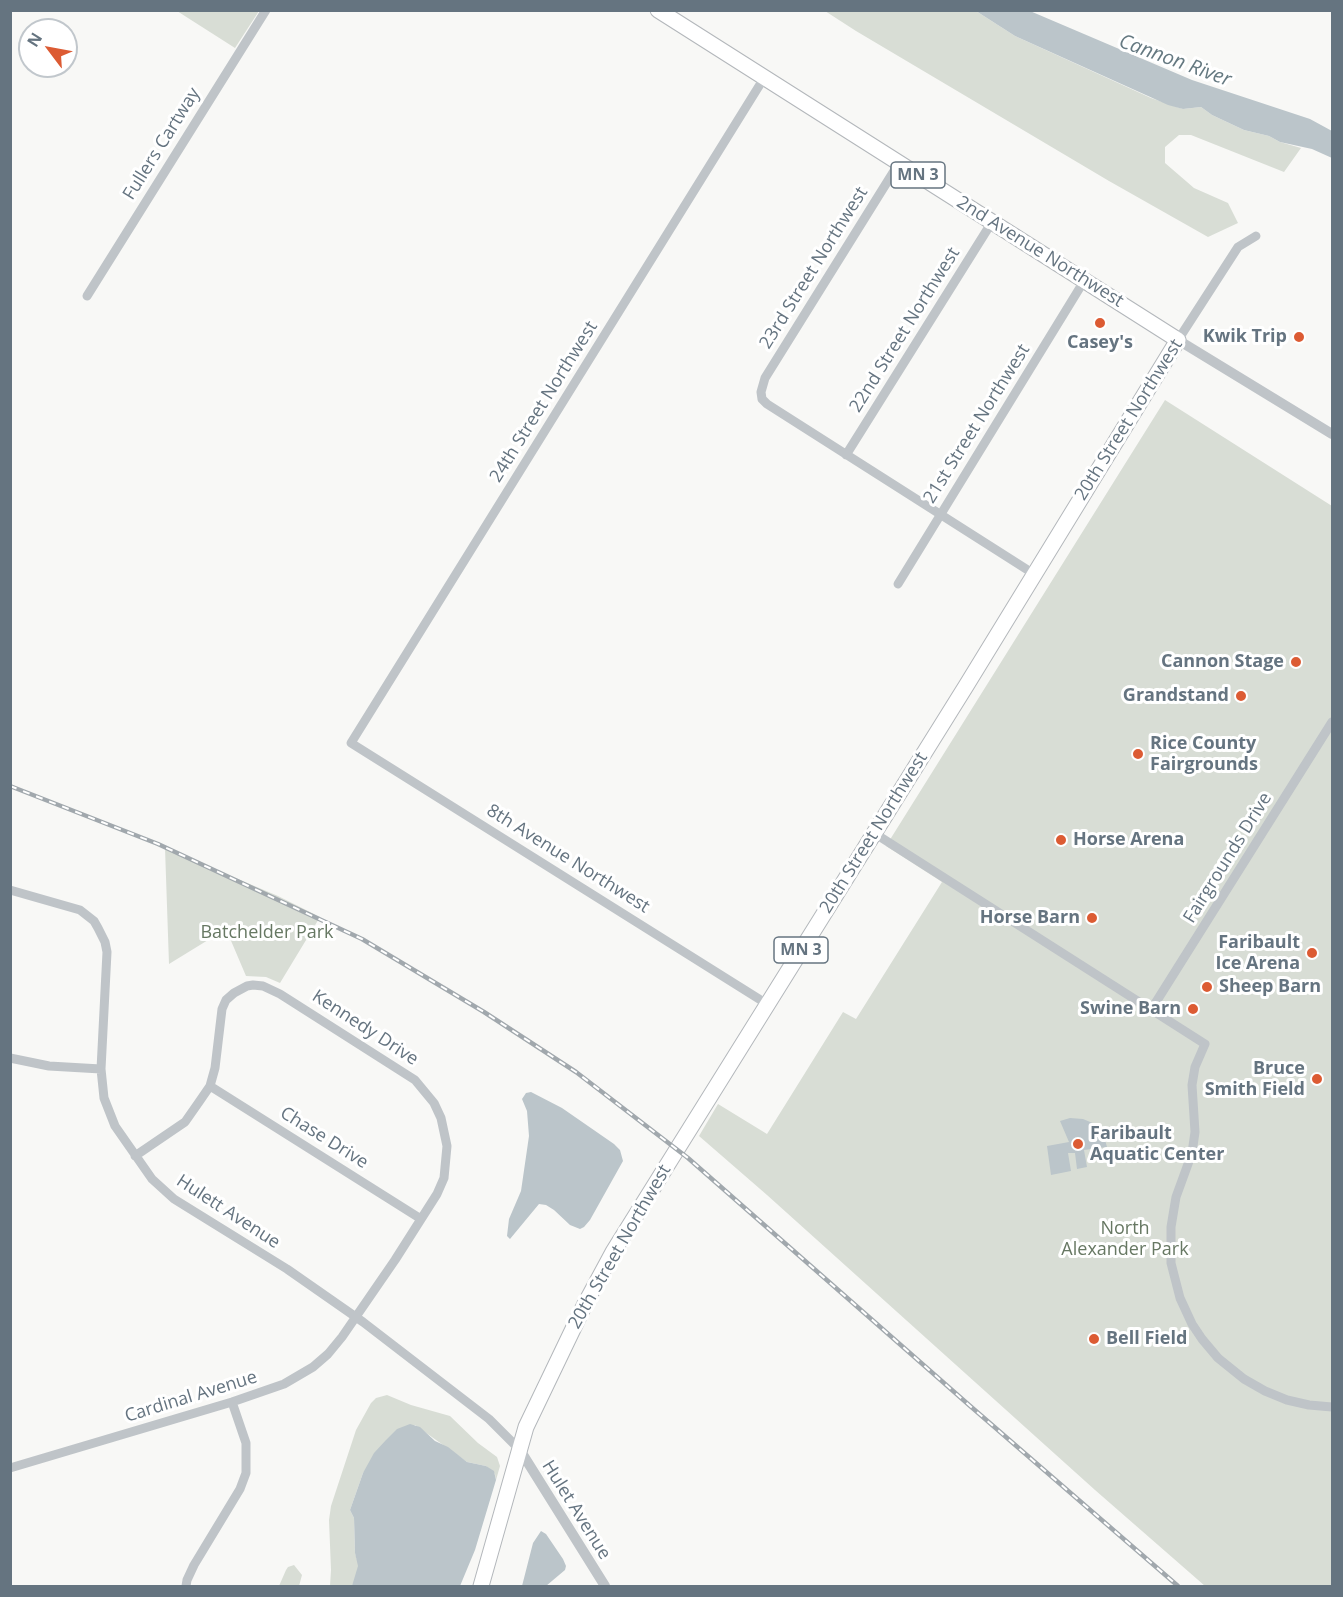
<!DOCTYPE html>
<html>
<head>
<meta charset="utf-8">
<style>
  body { margin:0 }
  #map { position:relative; width:1343px; height:1597px; overflow:hidden; background:#f8f8f6; font-family:"Open Sans",sans-serif }
  canvas { display:block }
  .frame { position:absolute; inset:0; border:12px solid #657480; pointer-events:none }
  .north { position:absolute; left:18px; top:18px; width:60px; height:60px; box-sizing:border-box; background:#fff; border:2px solid #c1c7cc; border-radius:50%; rotate:302deg; font-size:16px; font-weight:700; line-height:24px; text-align:center; color:#657480 }
  .north::after { content:''; display:block; margin:auto; width:21px; height:27px; background:#dc5b33; clip-path:polygon(50% 0,100% 100%,50% 72%,0 100%) }
</style>
</head>
<body>
<div id="map">
<canvas width="1343" height="1597"></canvas>
<div class="frame"></div>
<div class="north">N</div>
</div>
<script>
const g = document.querySelector('canvas').getContext('2d');
g.lineJoin = 'round';
function fill(path, color) { g.fillStyle = color; g.fill(path, 'evenodd'); }
const poly = rows => new Path2D(rows.map(r => 'M' + r).join(''));
function trace(path, color, width, dash) { g.strokeStyle = color; g.lineWidth = width; g.lineCap = dash ? 'butt' : 'round'; g.setLineDash(dash || []); g.stroke(path); }
function drawText(font, color, halo, rows, align = 'center') {
  g.font = font + ' "Open Sans",sans-serif'; g.lineWidth = 6; g.setLineDash([]); g.textBaseline = 'middle'; g.strokeStyle = halo; g.fillStyle = color; for (const [text, x, y, turn = 0] of rows) {
    g.save(); g.translate(x, y); g.rotate((+turn || 0) * Math.PI / 180); g.textAlign = isNaN(turn) ? turn : align; if (halo) g.strokeText(text, 0, 0); g.fillText(text, 0, 0); g.restore();
  }
}
fill(poly([
  [177,11,259,11,235,48],
  [825,11,976,11,1015,36,1151,98,1183,109,1201,107,1212,115,1244,130,1269,136,1280,142,1301,148,1284,172,1191,135,1179,135,1165,147,1165,163,1194,188,1228,203,1238,223,1208,237,1109,181,856,31],
  [1165,400,1332,506,1332,1586,1205,1586,1095,1490,767,1195,699,1136,718,1104,767,1134,843,1012,856,1019,942,882,886,846],
  [165,848,278,896,320,917,280,983,266,977,246,976,226,929,169,964],
  [387,1395,411,1405,450,1416,478,1443,497,1457,500,1466,496,1480,495,1474,486,1466,467,1462,415,1425,363,1473,350,1510,354,1518,355,1553,359,1566,355,1581,352,1586,330,1586,331,1570,329,1520,331,1506,356,1430,371,1403,376,1398],
  [294,1565,302,1575,299,1586,279,1586,286,1570,288,1567]
]), '#d8ddd5');
fill(poly([
  [976,11,1030,11,1192,80,1310,119,1332,131,1332,158,1312,149,1280,142,1269,136,1244,130,1212,115,1201,107,1183,109,1168,105,1015,36],
  [531,1092,562,1108,614,1144,620,1150,623,1161,590,1220,584,1227,580,1229,570,1225,554,1210,546,1205,539,1204,510,1239,507,1236,509,1219,521,1191,529,1136,527,1111,522,1099,526,1093],
  [1070,1118,1083,1119,1095,1124,1103,1133,1107,1147,1084,1150,1087,1167,1077,1169,1075,1153,1068,1153,1071,1171,1051,1175,1047,1146,1069,1142,1060,1121],
  [410,1424,420,1427,435,1441,448,1447,467,1462,486,1466,494,1471,496,1480,475,1550,460,1586,352,1586,358,1566,355,1553,354,1518,350,1510,363,1473,374,1453,386,1440,397,1429],
  [541,1531,546,1534,563,1559,566,1566,565,1570,546,1586,522,1586,533,1543]
]), '#bbc5ca');
const trunk = poly([
  [481,1586,526,1427,585,1304,613,1252,966,686,1178,340,658,10]
]);
trace(trunk, '#b3b7bb', 17);
trace(poly([
  [764,78,351,743,767,1004],
  [899,163,765,378,761,392,762,399,767,404,1034,574],
  [87,296,266,10],
  [1178,340,1238,247,1256,236],
  [846,455,992,222],
  [898,584,1084,281],
  [874,833,1205,1044,1195,1067,1192,1085,1195,1132,1192,1153,1176,1197,1171,1227,1171,1263,1180,1298,1192,1324,1202,1339,1218,1358,1244,1379,1265,1391,1287,1400,1309,1405,1332,1407],
  [10,890,80,910,94,921,98,928,105,942,107,952,101,1069,104,1098,115,1126,152,1179,174,1199,287,1269,363,1322,489,1419,520,1450],
  [1151,1010,1332,722],
  [10,1058,49,1066,101,1069],
  [210,1086,421,1219],
  [10,1468,232,1402,284,1384,313,1367,328,1354,342,1337,395,1260,437,1194,444,1178,447,1146,441,1118,434,1103,415,1080,280,994,263,986,253,985,247,986,234,993,226,1000,222,1009,215,1068,210,1086,199,1102,185,1122,135,1156],
  [186,1586,187,1580,194,1565,240,1489,246,1473,246,1443,232,1402]
]), '#bfc4c8', 9);
trace(poly([
  [1178,340,1332,434],
  [520,1450,605,1586]
]), '#bfc4c8', 10);
trace(trunk, '#fff', 15);
const rail = poly([
  [10,786,158,844,362,939,484,1012,576,1072,688,1158,969,1405,1178,1586]
]);
trace(rail, '#a1a8ad', 4.5);
trace(rail, '#fff', 2, [7]);
for (const [x, y, r, color] of [
  [1100,323,6,"#dc5b33"],
  [1299,337,6,"#dc5b33"],
  [1296,662,6,"#dc5b33"],
  [1241,696,6,"#dc5b33"],
  [1138,754,6,"#dc5b33"],
  [1061,840,6,"#dc5b33"],
  [1092,918,6,"#dc5b33"],
  [1312,953,6,"#dc5b33"],
  [1207,987,6,"#dc5b33"],
  [1193,1009,6,"#dc5b33"],
  [1317,1079,6,"#dc5b33"],
  [1078,1144,6,"#dc5b33"],
  [1094,1339,6,"#dc5b33"]
]) { const dot = new Path2D(); dot.arc(x, y, r, 0, 2 * Math.PI); g.fillStyle = color; g.fill(dot); trace(dot, '#fff', 2); }
for (const [x, y, w] of [
  [918,175,54],
  [801,950,54]
]) { const box = new Path2D(); box.roundRect(x - w / 2, y - 13, w, 26, 4.5); g.fillStyle = '#fff'; g.fill(box); trace(box, '#657480', 1.5); }
drawText('bold 16px', '#657480', null, [
  ["MN 3",918,175],
  ["MN 3",801,950]
]);
drawText('18px', '#657480', '#fff', [
  ["Fullers Cartway",162,144,-58],
  ["2nd Avenue Northwest",1040,252,32],
  ["23rd Street Northwest",814,268,-58],
  ["22nd Street Northwest",905,330,-58],
  ["24th Street Northwest",544,402,-58],
  ["20th Street Northwest",1129,420,-58],
  ["21st Street Northwest",977,424,-58],
  ["20th Street Northwest",874,833,-58],
  ["Fairgrounds Drive",1228,858,-58],
  ["8th Avenue Northwest",568,859,32],
  ["Kennedy Drive",365,1028,33],
  ["Chase Drive",324,1138,32],
  ["Hulett Avenue",228,1212,33],
  ["20th Street Northwest",620,1247,-60],
  ["Cardinal Avenue",191,1397,-17],
  ["Hulet Avenue",576,1510,58]
]);
drawText('bold 18px', '#657480', '#fff', [
  ["Kwik Trip",1287,337],
  ["Casey's",1100,343,"center"],
  ["Cannon Stage",1284,662],
  ["Grandstand",1229,696],
  ["Rice County",1150,744,"left"],
  ["Fairgrounds",1150,765,"left"],
  ["Horse Arena",1073,840,"left"],
  ["Horse Barn",1080,918],
  ["Faribault",1300,943],
  ["Ice Arena",1300,964],
  ["Sheep Barn",1219,987,"left"],
  ["Swine Barn",1181,1009],
  ["Bruce",1305,1069],
  ["Smith Field",1305,1090],
  ["Faribault",1090,1134,"left"],
  ["Aquatic Center",1090,1155,"left"],
  ["Bell Field",1106,1339,"left"]
], 'right');
drawText('18px', '#677863', '#fff', [
  ["Batchelder Park",267,933],
  ["North",1125,1229],
  ["Alexander Park",1125,1250]
]);
drawText('italic 20px', '#657981', '#fff', [
  ["Cannon River",1175,61,20]
]);
</script>
</body>
</html>
